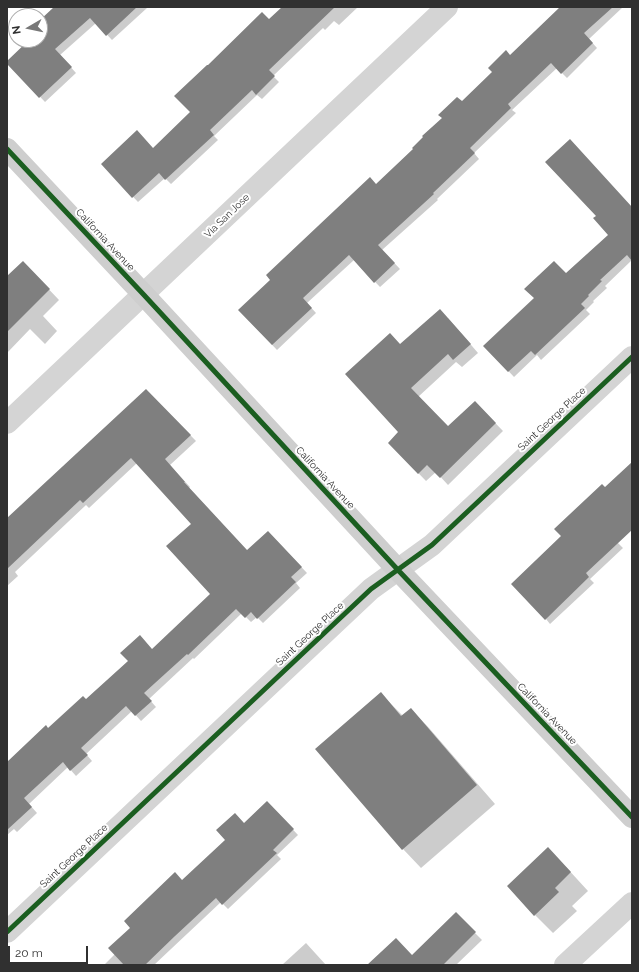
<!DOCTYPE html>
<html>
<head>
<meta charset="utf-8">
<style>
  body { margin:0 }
  #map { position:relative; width:639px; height:972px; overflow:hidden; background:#fff; font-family:Raleway,sans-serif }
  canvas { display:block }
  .frame { position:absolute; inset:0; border:8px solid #303030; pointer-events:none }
  .north { position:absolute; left:8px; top:8px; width:40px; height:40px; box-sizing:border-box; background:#fff; border:1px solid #acacac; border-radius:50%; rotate:261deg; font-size:11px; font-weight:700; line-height:16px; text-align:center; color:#303030 }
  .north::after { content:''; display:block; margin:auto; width:14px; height:18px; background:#787878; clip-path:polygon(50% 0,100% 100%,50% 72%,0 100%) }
  .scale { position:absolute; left:8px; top:946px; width:80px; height:18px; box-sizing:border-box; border:2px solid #303030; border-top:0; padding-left:5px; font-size:12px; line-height:14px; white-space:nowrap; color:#303030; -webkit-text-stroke:3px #fff; paint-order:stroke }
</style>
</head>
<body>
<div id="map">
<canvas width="639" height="972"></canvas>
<div class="frame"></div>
<div class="north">N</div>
<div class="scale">20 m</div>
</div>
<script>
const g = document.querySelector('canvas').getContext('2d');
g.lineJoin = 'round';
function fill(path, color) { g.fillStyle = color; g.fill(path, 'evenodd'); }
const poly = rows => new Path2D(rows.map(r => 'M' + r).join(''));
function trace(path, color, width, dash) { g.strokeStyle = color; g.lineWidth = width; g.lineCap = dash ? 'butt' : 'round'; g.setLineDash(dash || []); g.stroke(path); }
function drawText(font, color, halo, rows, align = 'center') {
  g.font = font + ' Raleway,sans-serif'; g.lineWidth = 4; g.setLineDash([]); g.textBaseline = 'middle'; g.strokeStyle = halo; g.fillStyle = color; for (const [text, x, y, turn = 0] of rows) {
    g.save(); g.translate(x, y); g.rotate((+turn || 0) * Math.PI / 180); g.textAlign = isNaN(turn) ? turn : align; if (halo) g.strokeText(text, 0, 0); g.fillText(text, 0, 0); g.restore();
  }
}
fill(poly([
  [56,7,146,7,147,8,112,40,96,23,60,55,76,73,45,102,7,62,30,40,40,40,40,22],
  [283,7,358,7,339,25,334,21,325,30,323,28,273,76,279,82,262,99,257,95,214,136,218,140,171,184,165,178,138,202,102,164,154,149,191,112,269,21],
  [560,7,623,7,589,39,597,48,567,78,557,68,512,110,516,113,474,153,479,159,437,199,438,200,382,250,400,269,380,287,354,260,307,303,316,313,277,350,239,310,376,185,561,8],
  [632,208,632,260,605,286,607,288,593,301,594,302,586,310,590,314,541,360,537,355,514,377,485,346,566,275,610,235],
  [23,262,59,300,43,316,57,331,45,344,30,329,7,353,7,278],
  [448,318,478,353,462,367,456,362,418,397,448,428,475,402,503,431,448,485,436,472,426,481,389,443,400,432,401,345],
  [146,390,196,441,170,465,190,487,189,488,247,551,268,532,307,573,296,583,300,588,263,623,257,617,251,622,242,613,194,659,193,658,149,699,156,707,141,721,132,711,86,754,92,761,76,776,68,767,29,804,37,813,17,832,14,829,7,835,7,764,49,729,152,650,212,594,192,524,137,463,89,508,86,505,15,572,18,576,7,586,7,522],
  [632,463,632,522,614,539,623,548,590,579,594,583,550,624,546,619,563,536,605,489],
  [381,694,403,716,411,709,429,728,495,804,421,868,403,849,317,749],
  [267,802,298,835,277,855,281,859,228,909,221,902,154,965,104,965,115,954,183,881],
  [566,867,588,891,572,906,577,911,553,933,535,915],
  [456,914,482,940,456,965,368,965,412,957],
  [306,943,326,965,282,965]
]), '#0003');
fill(poly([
  [54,7,137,7,106,36,90,18,55,49,72,67,39,98,7,64,7,61,29,40,40,40,40,20],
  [282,7,335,7,269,70,275,76,256,95,252,90,210,130,214,135,165,180,159,173,132,198,101,164,137,130,153,148,190,112,174,96,207,65,208,65,262,12,269,19],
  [560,7,613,7,584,33,593,43,561,74,551,63,508,104,511,108,470,148,475,153,433,193,434,194,378,245,395,263,374,283,349,255,303,298,312,308,272,345,238,310,270,280,266,275,370,177,376,184,413,149,412,148,423,137,422,136,442,118,438,115,457,97,462,101,492,72,488,68,506,50,510,55],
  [570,139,632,207,632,261,627,255,600,280,602,281,588,295,589,296,581,304,585,308,535,355,531,351,508,372,483,346,534,298,524,289,554,261,566,273,608,235,593,218,596,216,545,162],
  [23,261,50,289,7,332,7,276],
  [440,309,471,344,453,360,448,354,411,388,448,426,475,401,496,423,440,478,427,465,418,474,388,443,398,432,345,374,390,333,400,344],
  [146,389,191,435,165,459,185,482,184,482,247,550,268,531,302,567,291,577,296,582,257,619,251,612,245,618,236,609,188,655,187,654,144,693,152,701,135,716,126,706,81,748,88,755,70,771,63,762,24,798,32,807,7,830,7,762,46,725,48,728,83,696,86,699,128,661,120,653,140,635,152,649,210,594,166,546,191,524,131,458,83,503,80,500,7,569,7,518],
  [632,462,632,530,586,573,589,577,545,620,511,584,561,536,554,529,602,484,605,487],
  [381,692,401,716,411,708,477,785,402,850,315,749],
  [267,801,294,829,273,850,277,853,222,905,216,898,175,936,145,965,124,965,108,948,130,928,124,921,175,872,182,880,225,840,216,830,235,813,244,823],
  [548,847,571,872,555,888,559,892,534,916,507,886],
  [456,912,476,932,443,965,367,965,396,938,412,955]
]), '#7f7f7f');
trace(poly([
  [7,423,447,7],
  [7,932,371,589,432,545,632,357],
  [565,965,632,903]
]), '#d4d4d4', 22);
trace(poly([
  [7,149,144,295,398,570,632,817]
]), '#cecece', 22);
trace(poly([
  [7,149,144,295,398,570,632,817],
  [7,932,371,589,432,545,632,357]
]), '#1b5e20', 5);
drawText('10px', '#303030', '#fff', [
  ["Via San Jose",227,216,-44],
  ["California Avenue",105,240,47],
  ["Saint George Place",552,419,-43],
  ["California Avenue",325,478,47],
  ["Saint George Place",310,634,-43],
  ["California Avenue",547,714,46],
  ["Saint George Place",74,856,-43]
]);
</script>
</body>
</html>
